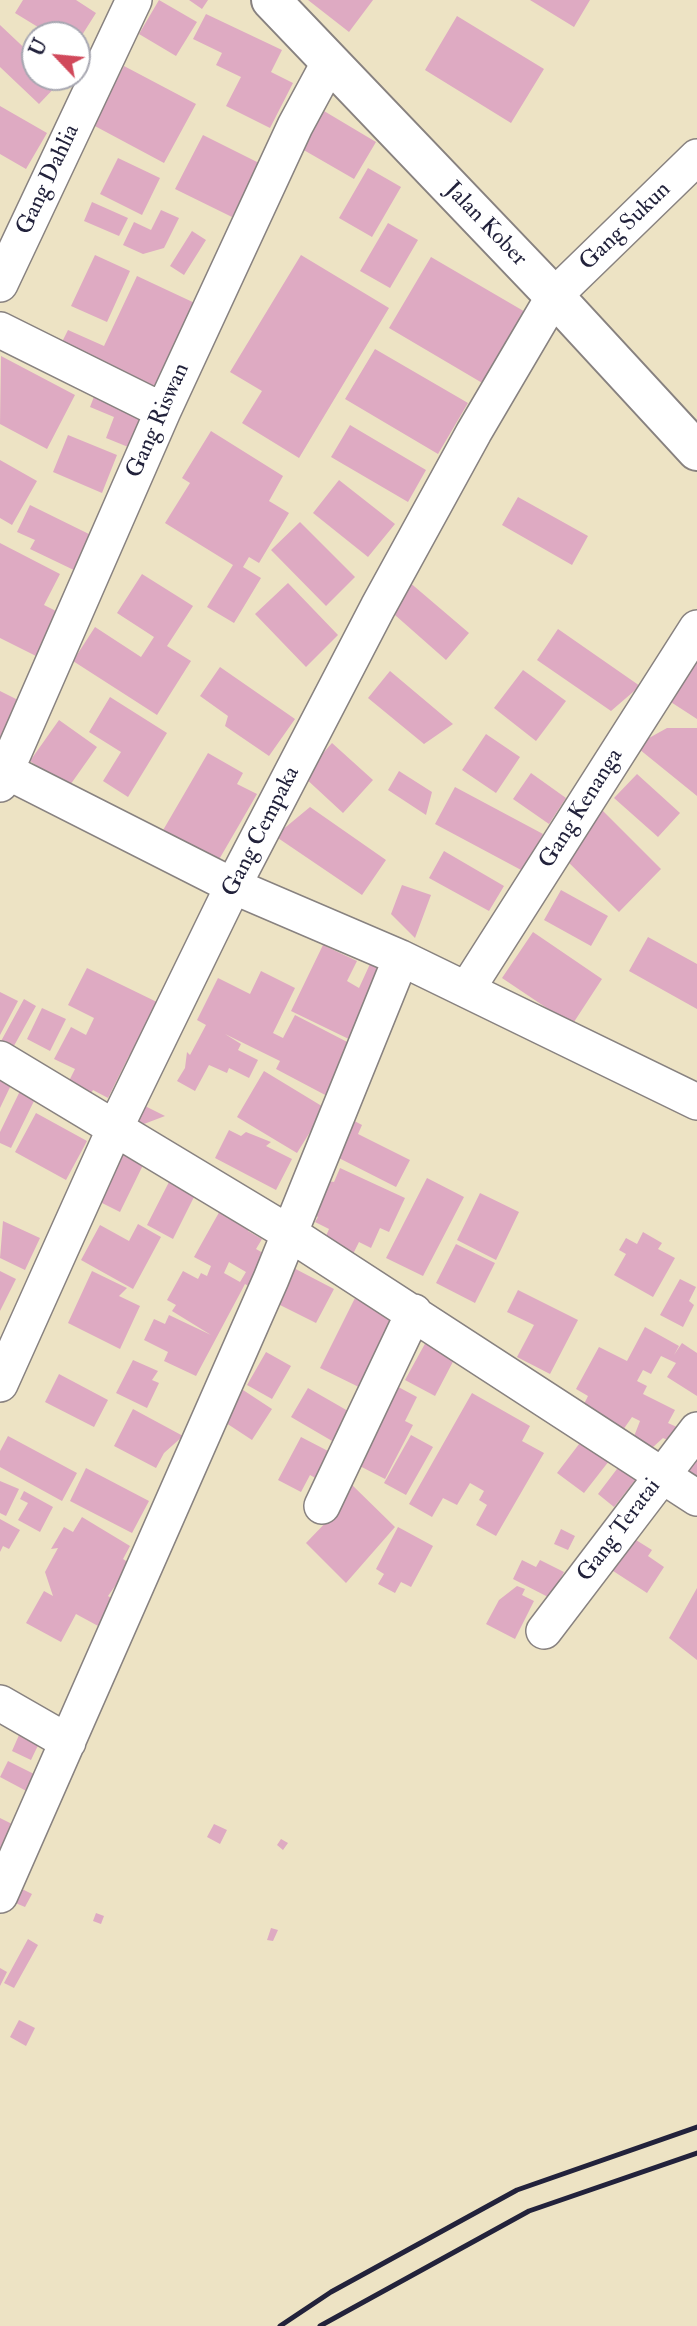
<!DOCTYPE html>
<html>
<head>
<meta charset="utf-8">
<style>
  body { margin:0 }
  #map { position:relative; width:697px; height:2326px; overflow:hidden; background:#ede3c4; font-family:"IM FELL Double Pica",serif }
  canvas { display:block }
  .north { position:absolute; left:21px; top:21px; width:70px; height:70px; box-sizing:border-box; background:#fff; border:2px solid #a7a7b1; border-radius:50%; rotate:296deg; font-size:19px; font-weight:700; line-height:28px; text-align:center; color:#22223b }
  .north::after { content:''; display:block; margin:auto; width:24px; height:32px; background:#d1495b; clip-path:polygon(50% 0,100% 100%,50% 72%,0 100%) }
</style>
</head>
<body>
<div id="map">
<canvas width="697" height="2326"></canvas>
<div class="north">U</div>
</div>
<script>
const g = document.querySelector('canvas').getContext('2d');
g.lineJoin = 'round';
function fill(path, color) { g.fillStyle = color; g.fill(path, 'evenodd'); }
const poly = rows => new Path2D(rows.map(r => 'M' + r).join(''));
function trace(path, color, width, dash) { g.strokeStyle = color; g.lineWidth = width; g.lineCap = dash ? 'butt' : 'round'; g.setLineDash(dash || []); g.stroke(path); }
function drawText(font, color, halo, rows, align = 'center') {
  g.font = font + ' "IM FELL Double Pica",serif'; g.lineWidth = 6; g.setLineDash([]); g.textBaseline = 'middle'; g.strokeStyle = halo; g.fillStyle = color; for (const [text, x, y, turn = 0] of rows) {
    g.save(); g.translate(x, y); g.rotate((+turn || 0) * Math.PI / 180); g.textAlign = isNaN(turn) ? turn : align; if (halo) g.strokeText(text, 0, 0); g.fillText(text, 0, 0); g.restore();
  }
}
fill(poly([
  [23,0,76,0,96,13,77,43,77,35,51,35,15,13],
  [159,0,197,22,176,56,139,34],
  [189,0,208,0,202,9],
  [308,0,373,0,349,32],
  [530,0,590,0,574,27],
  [206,14,282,50,271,72,293,83,270,128,226,106,241,77,216,65,222,53,193,39],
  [457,16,544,69,511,123,425,70],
  [0,25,35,58,35,77,55,77,60,82,39,104,0,67],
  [124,66,196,104,164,163,93,125],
  [0,106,47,133,26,169,0,154],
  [324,111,376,142,354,179,302,149],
  [203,135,259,163,232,217,175,189],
  [118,158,160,178,142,215,100,194],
  [368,168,401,187,372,237,339,218],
  [92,202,128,218,119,236,84,221],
  [161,210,179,218,164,248,143,254,123,245,134,222,151,230],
  [388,223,418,240,390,288,360,271],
  [192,231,206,240,184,275,170,266],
  [95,255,130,271,107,322,71,306],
  [301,255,389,308,299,458,242,423,262,391,230,372],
  [431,257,527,313,484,384,389,328],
  [137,276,199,305,158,394,59,348,68,330,104,346],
  [375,349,468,403,438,454,345,399],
  [1,356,75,395,47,449,0,424],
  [97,389,153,411,138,451,106,438,114,417,90,407],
  [350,425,426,470,408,502,331,457],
  [211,431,283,476,269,501,289,513,259,563,249,557,243,567,261,578,234,623,207,607,233,565,165,523,190,483,182,478],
  [68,435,117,455,102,493,53,472],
  [0,460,37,481,12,525,0,518],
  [339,480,395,524,368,557,313,513],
  [518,497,588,536,572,565,502,525],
  [30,505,95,537,78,572,30,549,35,540,17,532],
  [300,522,355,577,326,606,271,550],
  [0,543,60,574,44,605,62,614,40,658,0,638],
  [142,574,193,606,167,646,191,661,157,715,73,661,95,627,141,657,154,637,117,613],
  [408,581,469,633,446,660,395,615],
  [288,583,338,635,306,667,255,614],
  [558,629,640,686,611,711,537,660],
  [697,660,697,719,660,695],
  [220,667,295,719,269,756,225,726,228,716,200,696],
  [523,670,566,701,536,741,494,708],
  [390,671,453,724,424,744,368,698],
  [0,691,20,701,0,738],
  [110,697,167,733,128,797,103,781,121,752,89,732],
  [59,720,97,747,68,788,30,761],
  [667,728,697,728,697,796,639,749,649,738],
  [486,734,520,757,496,793,462,770],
  [332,743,373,780,343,813,303,776],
  [208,753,243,773,237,784,257,794,217,863,162,832],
  [399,771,432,792,426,815,388,790],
  [531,773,566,798,549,824,513,799],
  [637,774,680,813,658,837,614,798],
  [455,787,543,834,523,871,435,824],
  [310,807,386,860,362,895,275,836],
  [601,809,661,869,619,912,559,853],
  [444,851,504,886,489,911,429,878],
  [402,885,431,895,415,938,391,914],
  [561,890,608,916,591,946,544,920],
  [533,932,602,979,572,1025,502,978],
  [648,937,697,964,697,1009,629,971],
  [323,945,357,961,347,981,359,988,370,964,393,976,359,1044,291,1011],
  [87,968,163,1005,137,1060,129,1056,108,1098,93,1090,86,1102,64,1091,75,1069,54,1059,71,1027,86,1035,94,1018,68,1005],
  [261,971,295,988,273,1033,283,1038,295,1015,355,1046,329,1097,276,1069,280,1061,225,1034,241,1044,238,1050,258,1060,249,1078,229,1068,227,1073,209,1065,195,1091,177,1081,185,1068,187,1052,190,1055,206,1025,197,1020,218,978,250,994],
  [0,992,18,1001,0,1035],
  [24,999,36,1006,10,1053,0,1043],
  [42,1008,66,1019,50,1051,27,1039],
  [264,1071,325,1108,297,1153,237,1117],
  [0,1077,12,1083,0,1108],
  [20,1091,35,1099,11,1148,0,1143,0,1132],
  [139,1103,165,1116,136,1127],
  [36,1113,87,1141,66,1180,15,1152],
  [347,1117,362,1125,358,1134,410,1160,396,1187,329,1153],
  [229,1130,241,1136,246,1132,271,1142,266,1146,292,1159,276,1190,215,1158],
  [118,1145,146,1159,120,1212,92,1198],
  [340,1168,405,1198,389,1232,380,1228,371,1248,359,1242,353,1254,324,1241,329,1229,315,1222,318,1217,307,1212,322,1180,334,1182],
  [427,1178,464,1197,423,1276,386,1258],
  [169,1182,195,1195,173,1239,147,1225],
  [480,1193,519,1212,496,1260,457,1240],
  [226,1200,256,1217,248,1231,262,1239,256,1249,277,1261,259,1292,245,1284,196,1376,164,1361,168,1352,144,1340,154,1319,165,1324,169,1315,211,1335,172,1311,176,1305,167,1300,183,1271,198,1279,201,1273,207,1276,211,1266,194,1257],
  [229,1262,246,1272,240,1282,224,1273],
  [3,1221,40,1238,25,1270,0,1258],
  [138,1224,161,1237,133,1289,81,1260,100,1225,129,1241],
  [643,1232,662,1243,658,1249,675,1258,653,1297,614,1275,626,1254,619,1250,626,1238,637,1244],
  [456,1244,495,1263,475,1303,436,1283],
  [286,1264,334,1289,316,1323,268,1299],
  [0,1271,16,1279,0,1311],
  [92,1271,127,1288,119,1296,140,1306,120,1349,68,1323],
  [680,1279,696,1287,689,1301,694,1305,683,1327,660,1315],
  [518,1290,578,1320,550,1374,517,1357,534,1325,507,1312],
  [355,1298,401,1320,367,1391,320,1368],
  [645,1327,679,1346,674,1355,682,1343,697,1353,697,1396,667,1377,676,1363,661,1356,651,1374,643,1370,637,1381,647,1386,643,1394,675,1410,668,1423,679,1428,672,1442,663,1438,652,1448,633,1439,640,1421,632,1417,623,1430,582,1408,588,1396,576,1389,599,1347,627,1361],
  [427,1340,456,1356,435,1396,405,1380],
  [266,1352,291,1366,272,1399,247,1385],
  [133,1360,158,1371,152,1380,159,1383,147,1408,116,1393],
  [59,1374,108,1400,94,1427,45,1402],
  [389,1382,417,1397,405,1421,413,1425,385,1479,352,1462],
  [240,1388,272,1409,252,1440,220,1419],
  [308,1388,355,1415,339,1445,291,1417],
  [472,1393,530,1426,522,1441,544,1453,496,1536,476,1525,487,1505,479,1500,484,1491,470,1483,457,1505,443,1498,432,1517,409,1504],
  [133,1409,183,1436,164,1453,156,1468,114,1446],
  [589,1431,616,1452,584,1493,557,1473],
  [411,1435,433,1447,406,1495,384,1483],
  [8,1436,77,1473,62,1501,0,1467,0,1451],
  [301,1437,328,1451,323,1462,327,1464,319,1480,310,1475,301,1492,278,1480],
  [697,1442,697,1480,679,1464],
  [623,1461,640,1474,614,1507,598,1494],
  [86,1468,149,1501,132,1533,70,1501],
  [0,1481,19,1489,6,1516,0,1513],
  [349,1482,395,1527,346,1583,306,1543,332,1516],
  [24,1491,53,1507,40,1532,18,1520,28,1503,20,1499],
  [82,1517,130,1546,123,1559,131,1564,108,1596,114,1600,100,1627,76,1614,61,1642,26,1623,44,1591,53,1596,45,1572,58,1548,51,1549,64,1527,73,1532],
  [0,1519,20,1530,9,1549,3,1546,0,1552],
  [398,1527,433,1546,411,1587,401,1582,395,1593,378,1584,384,1574,376,1569],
  [561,1529,575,1536,568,1550,554,1544],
  [628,1535,652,1550,648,1556,664,1567,647,1593,607,1567],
  [522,1560,536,1567,540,1560,564,1572,550,1598,513,1579],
  [517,1586,525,1589,522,1595,534,1601,515,1639,486,1624,499,1600],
  [697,1588,697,1660,669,1638],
  [23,1726,43,1735,31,1760,12,1751],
  [8,1761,40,1777,32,1794,0,1777],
  [0,1818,18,1827,0,1863],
  [214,1824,227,1830,220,1844,207,1837],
  [281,1839,288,1843,283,1850,277,1845],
  [20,1888,32,1894,25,1907,13,1902],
  [96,1913,104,1916,101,1924,93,1921],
  [271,1928,278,1930,273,1941,267,1940],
  [28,1939,38,1945,14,1988,4,1983],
  [0,1968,7,1972,0,1986],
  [19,2020,35,2028,26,2046,10,2037]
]), '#deaac2');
const minor = poly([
  [0,284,134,0],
  [0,330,163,411],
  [0,768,233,886,401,958,697,1102],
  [0,784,163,411,295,126,329,63],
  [467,989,697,628],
  [0,1059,289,1233,697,1498],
  [0,1384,115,1128,233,886,378,607,474,432,554,296,697,157],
  [322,1506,414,1312],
  [544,1631,697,1430],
  [0,1703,68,1742],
  [0,1895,271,1279,401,958]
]);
const tertiary = poly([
  [271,0,554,296,697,451]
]);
trace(minor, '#888280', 38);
trace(tertiary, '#888280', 42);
trace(minor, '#fff', 35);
trace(tertiary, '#fff', 38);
trace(poly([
  [280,2326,331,2292,517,2190,697,2127],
  [320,2326,529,2211,697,2153]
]), '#22223b', 5);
drawText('23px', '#22223b', '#fff', [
  ["Gang Dahlia",49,180,-65],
  ["Jalan Kober",485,225,46],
  ["Gang Sukun",626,227,-44],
  ["Gang Riswan",159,421,-66],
  ["Gang Kenanga",582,809,-58],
  ["Gang Cempaka",262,832,-63],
  ["Gang Teratai",620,1531,-53]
]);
</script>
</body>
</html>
